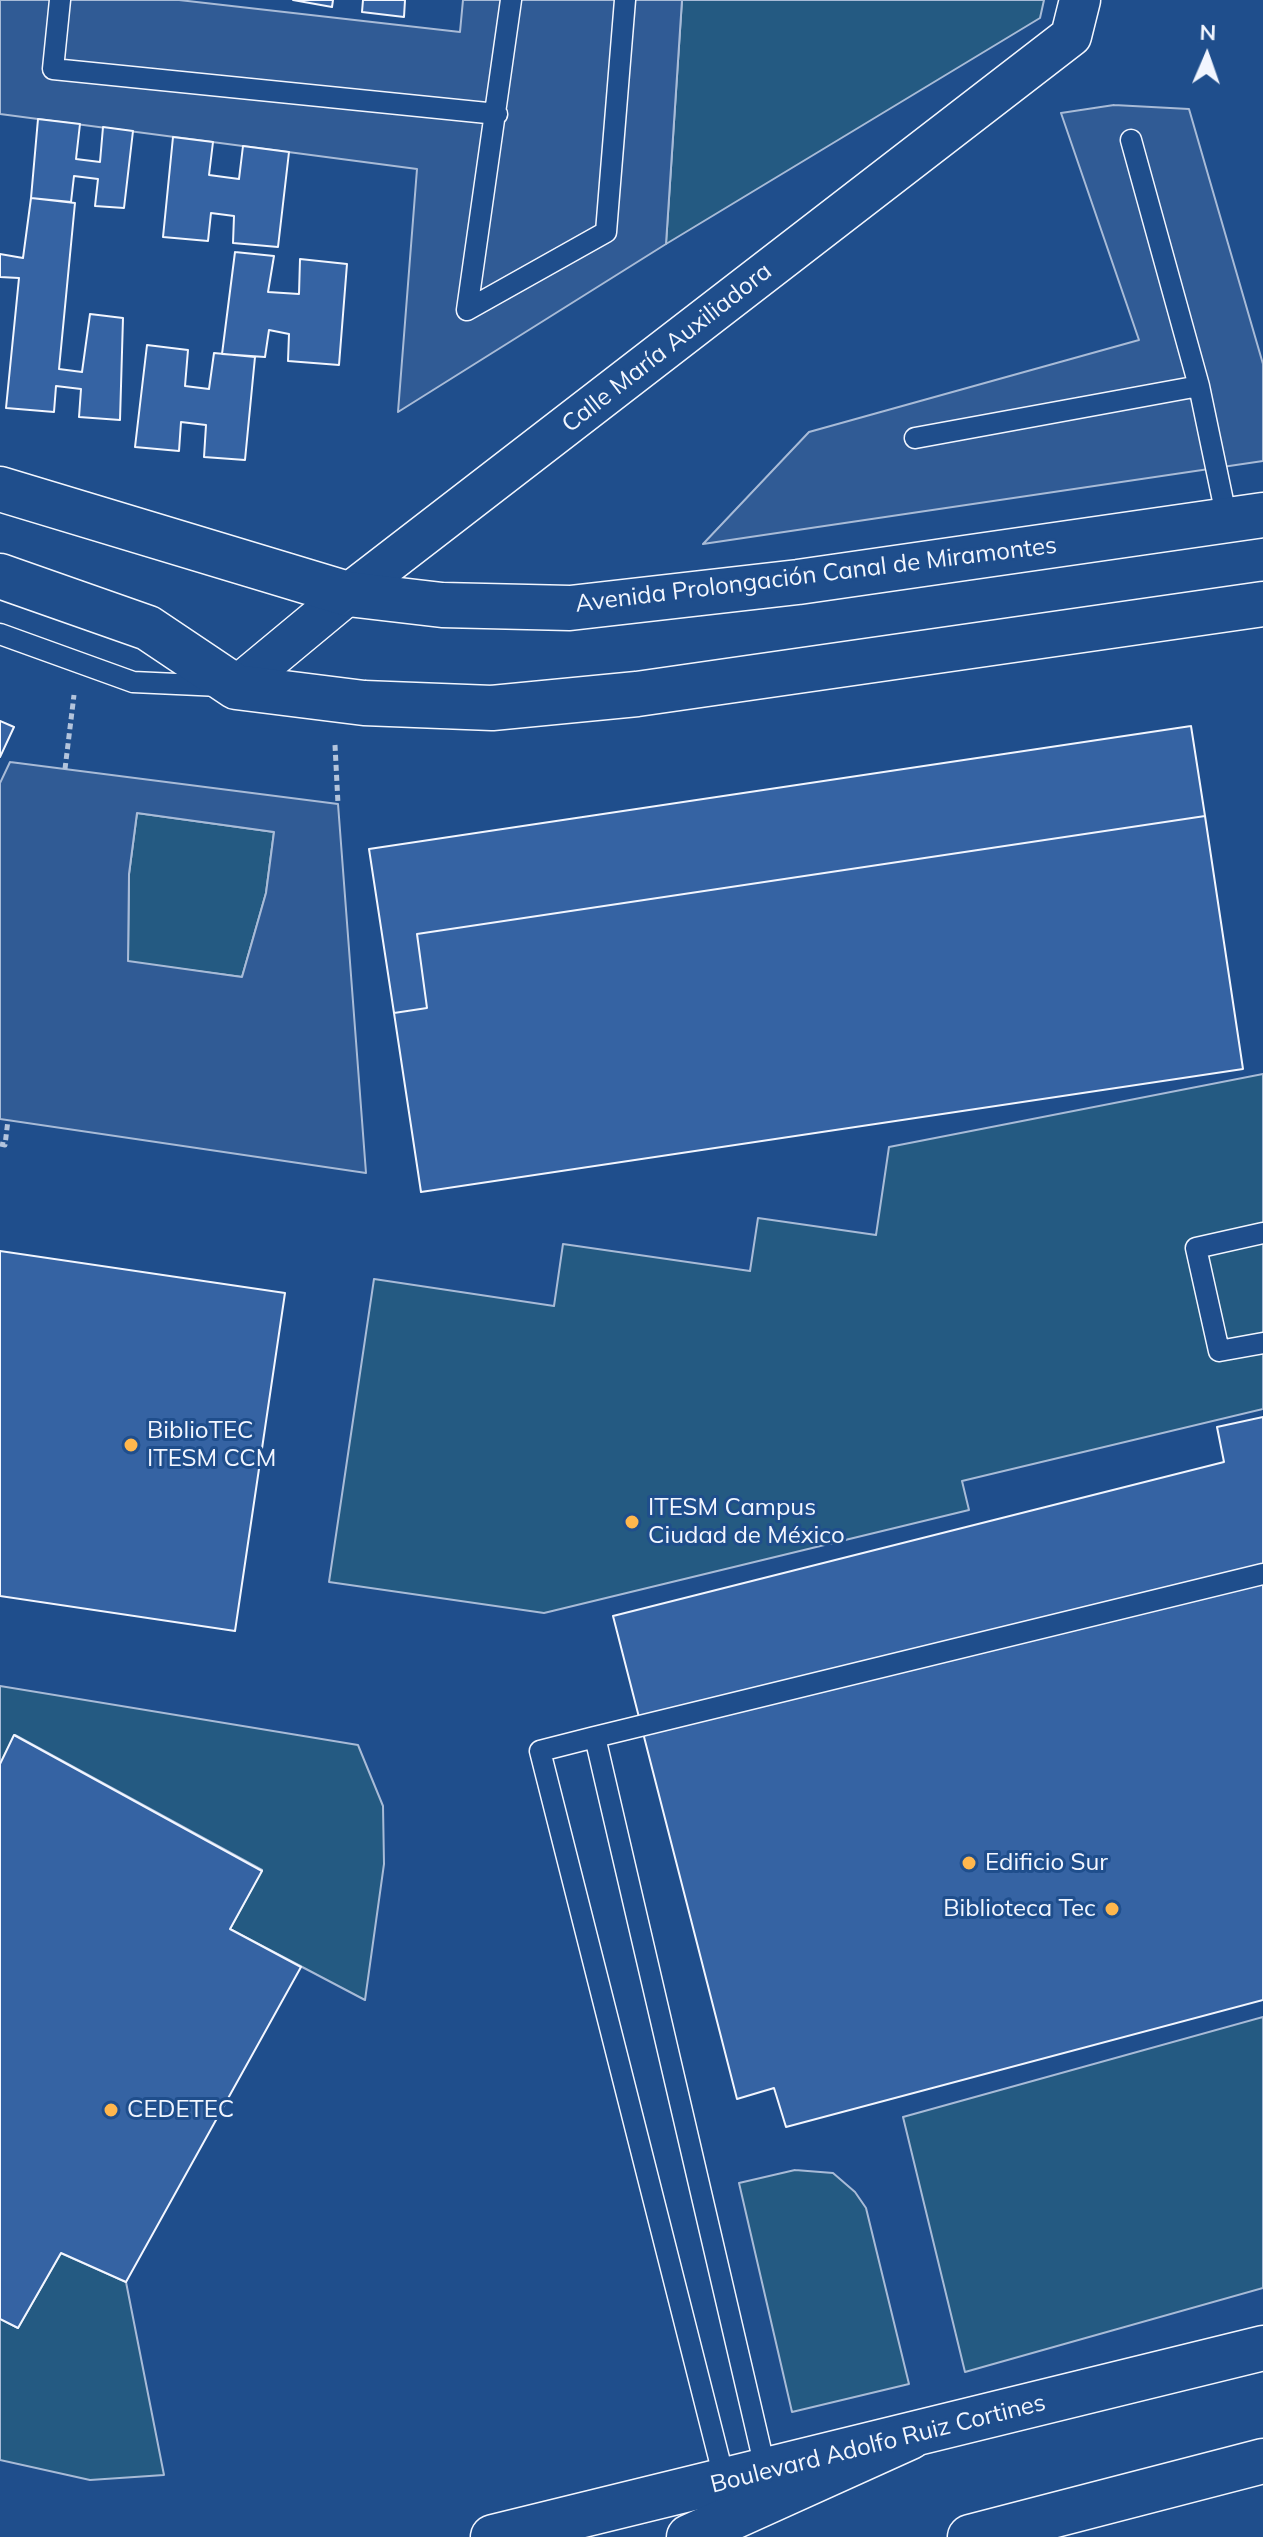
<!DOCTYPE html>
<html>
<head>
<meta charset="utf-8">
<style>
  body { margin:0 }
  #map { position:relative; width:1263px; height:2537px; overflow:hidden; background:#1f4e8c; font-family:Mulish,sans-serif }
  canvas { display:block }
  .north { position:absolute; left:1167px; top:16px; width:80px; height:80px; -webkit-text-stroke:6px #1f4e8c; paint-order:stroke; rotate:2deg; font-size:22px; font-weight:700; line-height:32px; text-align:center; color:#f2f6ff }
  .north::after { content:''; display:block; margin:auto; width:28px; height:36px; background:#f2f6ff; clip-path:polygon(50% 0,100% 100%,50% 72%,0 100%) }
</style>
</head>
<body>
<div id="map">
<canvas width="1263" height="2537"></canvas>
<div class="north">N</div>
</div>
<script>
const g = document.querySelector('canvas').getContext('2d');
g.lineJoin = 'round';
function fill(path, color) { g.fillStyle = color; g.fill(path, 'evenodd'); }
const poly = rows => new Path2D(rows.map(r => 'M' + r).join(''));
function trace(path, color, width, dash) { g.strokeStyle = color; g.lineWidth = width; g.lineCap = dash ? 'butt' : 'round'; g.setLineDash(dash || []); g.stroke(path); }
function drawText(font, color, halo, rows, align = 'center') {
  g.font = font + ' Mulish,sans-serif'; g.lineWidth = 6; g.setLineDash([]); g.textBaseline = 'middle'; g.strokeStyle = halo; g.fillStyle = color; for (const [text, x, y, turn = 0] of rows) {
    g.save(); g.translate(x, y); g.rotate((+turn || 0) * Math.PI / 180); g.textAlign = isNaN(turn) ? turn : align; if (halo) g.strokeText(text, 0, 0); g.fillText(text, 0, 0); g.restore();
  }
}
const green = poly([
  [682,0,1044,0,1040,18,666,244,682,0],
  [137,813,274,832,266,893,242,977,128,962,129,874,137,813],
  [1263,1074,1263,1409,962,1481,969,1510,544,1613,329,1582,374,1279,554,1306,563,1244,750,1271,758,1218,876,1235,889,1147,1263,1074],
  [0,1686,358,1745,383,1806,384,1864,365,2000,230,1929,262,1870,15,1735,0,1764,0,1686],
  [1263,2017,1263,2288,965,2372,903,2117,1263,2017],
  [795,2170,833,2173,855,2192,866,2208,909,2384,792,2412,739,2183,795,2170],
  [61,2253,126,2282,164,2475,90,2480,0,2460,0,2319,18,2328,61,2253]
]);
fill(green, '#245a82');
trace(green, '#a8bbd7', 2);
const parking = poly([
  [0,0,179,0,460,32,463,0,682,0,666,244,398,412,417,169,0,114,0,0],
  [1114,105,1189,109,1263,364,1263,461,703,544,809,432,1139,340,1061,113,1114,105],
  [10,762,338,804,366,1173,0,1119,0,783,10,762],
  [137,813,274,832,266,893,242,977,128,961,129,874,137,813]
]);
fill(parking, '#305b95');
trace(parking, '#a8bbd7', 2);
const building = poly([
  [293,0,333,0,332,7,293,0],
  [363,0,405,0,404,17,362,12,363,0],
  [38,119,80,124,76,159,100,162,103,127,133,131,124,208,95,206,98,179,74,176,71,202,31,198,38,119],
  [173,137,213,142,209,175,239,179,243,146,289,152,278,247,233,243,234,216,211,213,208,241,163,237,173,137],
  [31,198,75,203,59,369,82,372,90,314,123,318,120,420,79,417,81,389,56,386,54,412,6,408,19,278,0,277,0,254,23,258,31,198],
  [235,252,274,256,268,292,299,294,300,259,347,264,339,365,288,361,289,334,269,330,265,357,222,354,235,252],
  [147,345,188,350,185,386,209,389,214,353,255,357,245,460,204,457,206,425,181,422,179,451,135,447,147,345],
  [0,721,14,727,0,757,0,721],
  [1191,726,1205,816,417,934,427,1008,394,1013,369,849,1191,726],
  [1205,816,1243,1069,421,1192,394,1013,427,1008,417,934,1205,816],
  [0,1251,285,1293,235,1631,0,1596,0,1251],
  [1263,1417,1263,2000,786,2127,774,2088,737,2099,613,1616,1224,1462,1217,1427,1263,1417],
  [14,1735,262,1871,230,1929,301,1967,126,2282,61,2253,18,2328,0,2319,0,1764,14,1735]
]);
fill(building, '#3563a3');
trace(building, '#f2f6ff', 2);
const service = poly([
  [60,0,53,69,497,114],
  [467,310,606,232,625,0],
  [467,310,511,0],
  [1199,386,1227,520],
  [915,438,1199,386,1131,140],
  [0,634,133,682,220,686],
  [1263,1233,1196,1248,1219,1351,1263,1343],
  [595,1737,540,1751,725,2482],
  [766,2472,595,1737,1263,1574]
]);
const minor = poly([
  [236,687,348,594,1071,36,1080,0]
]);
const tertiary = poly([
  [0,489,348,594,442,605,570,608,798,582,1263,515],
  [0,576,148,628,236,687,364,703,492,708,637,694,1263,604]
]);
const secondary = poly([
  [493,2537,1263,2348]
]);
const motorway = poly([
  [689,2537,910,2437],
  [970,2537,1263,2461]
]);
trace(service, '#f2f6ff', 23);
trace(minor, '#f2f6ff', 43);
trace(tertiary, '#f2f6ff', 47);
trace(secondary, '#f2f6ff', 47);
trace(motorway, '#f2f6ff', 47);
trace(poly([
  [335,745,338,804],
  [65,769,74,695],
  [0,1144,5,1145,8,1120]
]), '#b3c4dc', 5, [6, 4]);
trace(service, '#1f4e8c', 20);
trace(minor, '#1f4e8c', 40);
trace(tertiary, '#1f4e8c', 44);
trace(secondary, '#1f4e8c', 44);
trace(motorway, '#1f4e8c', 44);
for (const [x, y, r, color] of [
  [131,1445,8,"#ffb74d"],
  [632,1522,8,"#ffb74d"],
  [969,1863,8,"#ffb74d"],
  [1112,1909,8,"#ffb74d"],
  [111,2110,8,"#ffb74d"]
]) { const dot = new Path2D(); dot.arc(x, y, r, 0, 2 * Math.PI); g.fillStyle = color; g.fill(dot); trace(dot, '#1f4e8c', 3); }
drawText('24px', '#f2f6ff', '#1f4e8c', [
  ["Calle María Auxiliadora",667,348,-38],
  ["Avenida Prolongación Canal de Miramontes",816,575,-7],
  ["Boulevard Adolfo Ruiz Cortines",878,2444,-14]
]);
drawText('24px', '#f2f6ff', '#1f4e8c', [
  ["BiblioTEC",147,1431],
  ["ITESM CCM",147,1459],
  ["ITESM Campus",648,1508],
  ["Ciudad de México",648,1536],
  ["Edificio Sur",985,1863],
  ["Biblioteca Tec",1096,1909,"right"],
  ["CEDETEC",127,2110]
], 'left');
</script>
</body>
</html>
